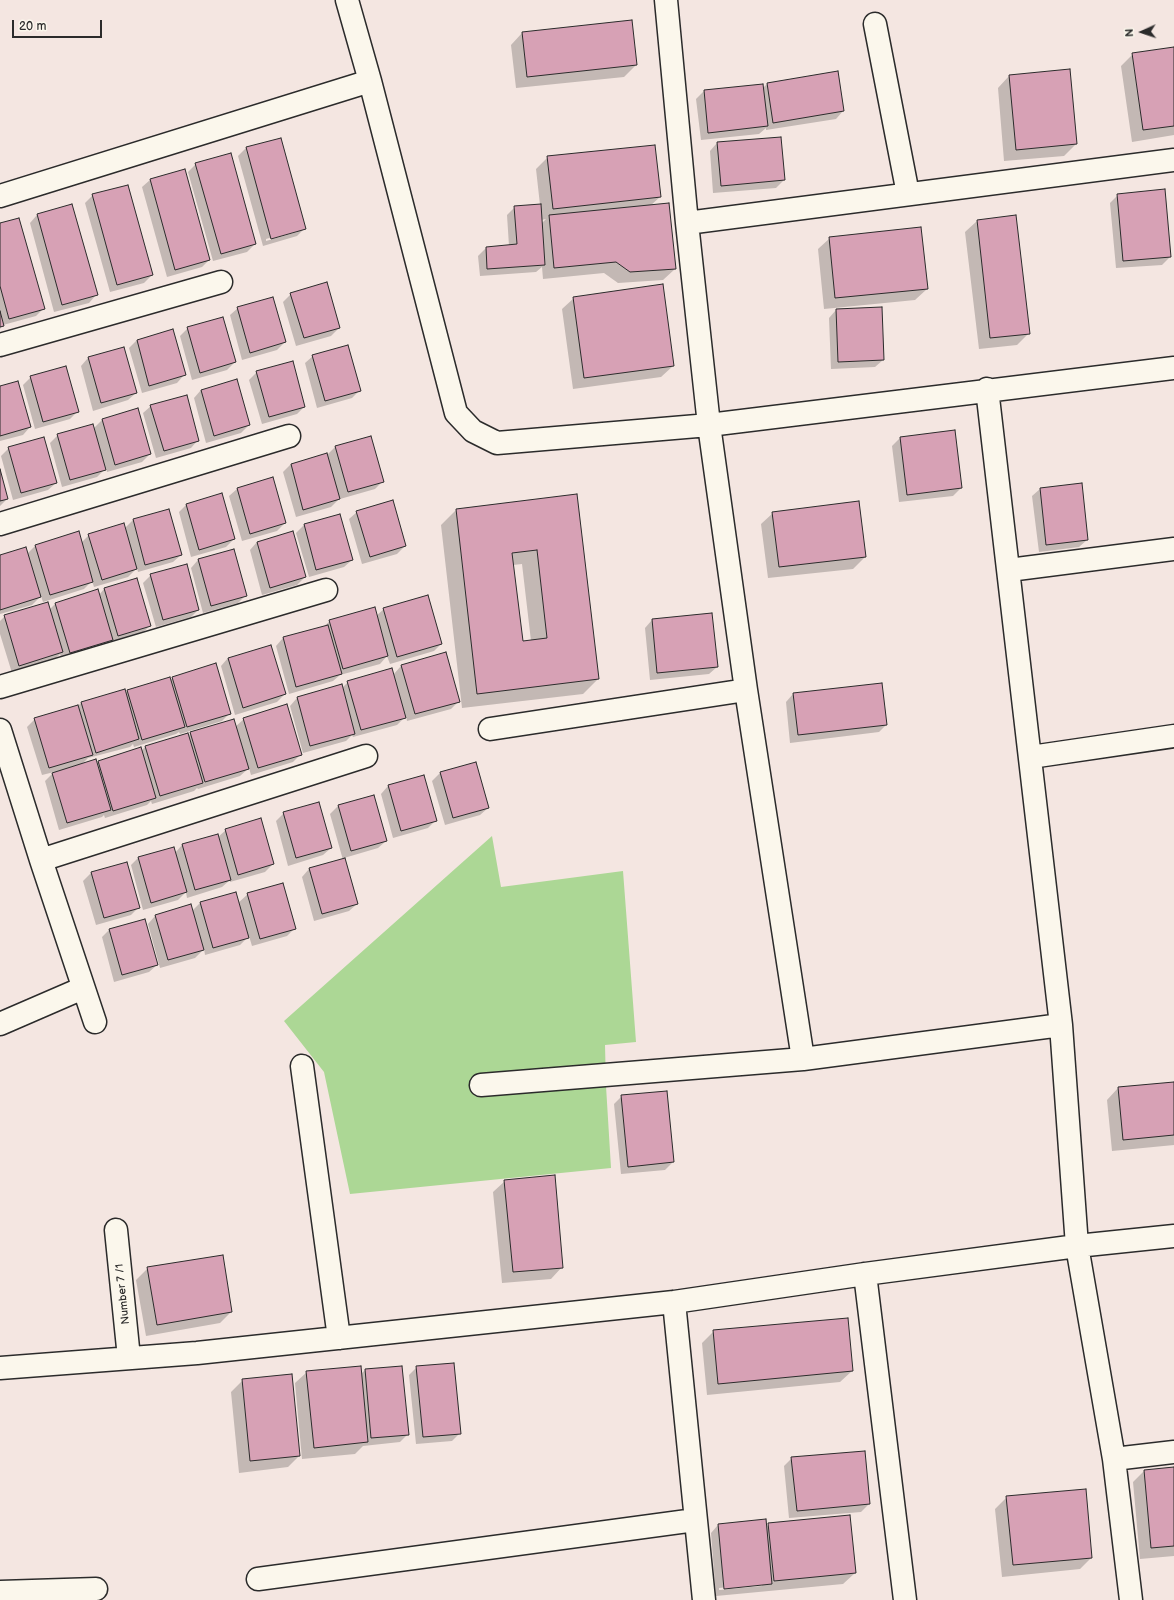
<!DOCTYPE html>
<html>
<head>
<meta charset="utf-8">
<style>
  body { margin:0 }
  #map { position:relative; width:1174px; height:1600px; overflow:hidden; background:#f4e6e1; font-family:"Balsamiq Sans",sans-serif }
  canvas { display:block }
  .north { position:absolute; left:1122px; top:12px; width:40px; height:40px; -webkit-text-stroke:3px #fbf7ec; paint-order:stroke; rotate:267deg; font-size:11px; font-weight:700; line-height:16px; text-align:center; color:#2b2b2b }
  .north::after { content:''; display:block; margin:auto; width:14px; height:18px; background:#2b2b2b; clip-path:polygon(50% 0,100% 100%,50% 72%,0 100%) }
  .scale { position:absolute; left:12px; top:20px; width:90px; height:18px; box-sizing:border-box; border:2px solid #2b2b2b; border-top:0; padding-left:5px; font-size:12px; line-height:14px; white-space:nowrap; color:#2b2b2b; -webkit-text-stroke:3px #fbf7ec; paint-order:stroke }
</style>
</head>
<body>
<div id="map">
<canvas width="1174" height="1600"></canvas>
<div class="north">N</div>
<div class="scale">20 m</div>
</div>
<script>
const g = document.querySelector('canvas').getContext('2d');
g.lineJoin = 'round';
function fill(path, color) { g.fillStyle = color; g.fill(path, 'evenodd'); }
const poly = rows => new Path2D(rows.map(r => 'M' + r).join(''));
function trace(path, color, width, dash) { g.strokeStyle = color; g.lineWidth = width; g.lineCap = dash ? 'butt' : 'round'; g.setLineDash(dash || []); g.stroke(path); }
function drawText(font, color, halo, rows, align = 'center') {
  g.font = font + ' "Balsamiq Sans",sans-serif'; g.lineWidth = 3; g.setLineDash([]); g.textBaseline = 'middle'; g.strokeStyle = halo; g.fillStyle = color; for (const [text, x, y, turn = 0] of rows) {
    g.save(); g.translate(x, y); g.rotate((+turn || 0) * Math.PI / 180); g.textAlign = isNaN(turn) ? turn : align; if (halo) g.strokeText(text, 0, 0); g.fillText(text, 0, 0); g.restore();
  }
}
fill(poly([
  [492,836,501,887,623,871,636,1042,605,1045,606,1086,611,1168,350,1194,324,1072,284,1021]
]), '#acd795');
fill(poly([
  [522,33,636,65,624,77,516,88,511,45],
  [1174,48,1174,135,1132,142,1121,66,1133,54],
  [1009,76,1076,144,1064,156,1004,161,998,88],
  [767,84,843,111,836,119,766,130,766,128,759,134,701,140,696,99,704,91,763,88],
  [280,139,305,228,297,236,263,246,238,156,246,148],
  [297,230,297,232,266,241,266,239],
  [717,143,784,180,776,188,713,193,710,151],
  [548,157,660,197,650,206,675,269,663,280,618,283,604,273,543,279,542,267,536,272,480,276,478,256,486,248,509,246,507,215,515,207,540,205,536,169],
  [546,219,541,224,541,220],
  [196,164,255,244,247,252,213,261,188,172],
  [184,170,209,260,202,267,167,277,142,187,150,180],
  [93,195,152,275,144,283,110,292,85,203],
  [1118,195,1170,257,1162,265,1116,268,1110,203],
  [72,205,96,295,89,303,54,312,30,223,37,215],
  [1015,216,1029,333,1017,345,979,349,965,232,977,221],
  [0,224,44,308,36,316,3,325,0,329],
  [830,238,927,289,915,300,824,309,818,249],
  [291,294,339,328,331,336,296,346,283,302],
  [574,298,673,366,661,377,573,389,562,309],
  [238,308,285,342,277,350,242,360,230,315],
  [836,310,883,360,875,367,831,369,829,318],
  [188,328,235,362,227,370,192,380,180,336],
  [172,330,184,375,177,383,142,393,129,348,137,340],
  [313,356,360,390,352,398,317,408,305,363],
  [88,358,136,393,128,400,93,411,81,366],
  [257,372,304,407,297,414,262,424,249,380],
  [31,377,78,411,70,419,35,429,23,385],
  [0,387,30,427,23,435,0,441],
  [201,390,249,425,241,433,206,443,194,398],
  [151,406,198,440,191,448,156,458,143,413],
  [137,409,150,454,142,462,107,472,106,468,97,477,62,487,50,443,58,435,94,428,102,420],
  [954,431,961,488,953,496,899,502,892,446,900,438],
  [335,447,383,481,375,489,340,499,340,498,331,507,296,517,283,472,291,464,326,454,326,456],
  [9,448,56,483,48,490,13,500,1,456],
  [0,473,7,499,0,506],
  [237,489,285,523,277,531,242,541,229,496],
  [1040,489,1087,540,1079,547,1039,552,1032,496],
  [576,495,598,679,583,694,462,708,441,525,456,510],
  [522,564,531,641,522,642,513,565],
  [186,505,234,539,226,547,191,557,179,512],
  [168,510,181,555,173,562,138,572,137,568,128,577,94,587,92,581,84,589,43,602,41,596,32,605,0,614,0,556,27,554,35,546,81,543,89,535,125,528,133,520],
  [357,512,405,546,397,554,362,564,349,519],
  [773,513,865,557,853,569,768,578,761,524],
  [339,515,352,560,344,567,309,577,296,533,304,525],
  [257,542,305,577,297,585,262,595,250,550],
  [233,551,246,595,238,603,203,613,191,568,198,560],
  [151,575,198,610,191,617,156,627,143,583],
  [104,589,150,626,142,633,111,643,110,641,104,647,62,660,60,654,54,660,12,673,0,634,0,621,5,616,49,610,55,604,97,591,99,595],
  [384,609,441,644,434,651,390,664,387,656,380,664,340,675,333,681,289,694,276,646,283,638,323,627,330,621,376,616],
  [652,620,717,667,709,674,650,680,645,628],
  [228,658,285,694,277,702,235,715,221,666],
  [401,666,459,701,451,709,407,721,406,716,397,725,353,737,352,735,346,741,303,753,290,706,297,698,341,686,342,688,348,682,393,675],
  [170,678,170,680,173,678,230,713,222,721,180,734,179,732,176,734,134,747,133,744,130,747,88,758,82,764,96,764,98,762,140,749,141,751,145,747,188,736,191,733,235,727,244,719,301,754,293,762,251,775,249,768,240,776,198,789,197,788,194,791,152,804,151,801,147,805,105,818,104,815,102,817,59,830,45,781,54,772,42,775,27,727,35,719,77,707,81,703,124,690,125,693,127,691],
  [793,694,886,725,879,732,790,743,786,702],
  [475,763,488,808,480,815,445,825,432,781,440,773],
  [388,786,436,820,428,828,393,838,381,794],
  [373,796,386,841,378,848,344,858,357,904,349,911,314,921,302,877,309,869,343,860,330,814,338,806],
  [284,813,331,848,323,855,288,866,276,821],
  [226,830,273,864,265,872,230,882,230,880,222,887,187,898,186,892,178,900,143,910,131,865,138,858,175,853,182,845,218,837],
  [126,863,139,907,131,915,96,925,83,881,91,873],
  [248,894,295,928,287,936,252,946,249,936,240,945,205,955,204,949,195,958,160,968,148,924,155,916,192,911,200,903,238,903],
  [109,930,157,965,149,972,114,982,102,937],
  [1174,1083,1174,1145,1112,1151,1107,1100,1118,1088],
  [622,1096,673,1162,665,1170,621,1174,614,1104],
  [505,1181,562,1267,551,1279,502,1283,493,1192],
  [148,1268,231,1312,220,1323,146,1336,136,1280],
  [714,1331,852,1371,840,1382,707,1395,702,1343],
  [417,1367,460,1433,452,1441,416,1444,409,1375],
  [365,1370,408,1434,400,1442,363,1446,355,1454,302,1459,295,1383,307,1372,360,1375],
  [243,1380,299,1456,288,1467,239,1473,231,1392],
  [792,1458,869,1504,861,1512,789,1518,784,1466],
  [1174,1468,1174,1556,1140,1559,1133,1482,1144,1471],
  [1007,1497,1091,1558,1080,1569,1002,1577,995,1509],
  [769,1524,855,1573,843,1584,716,1596,711,1533,718,1525,766,1527],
  [762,1584,762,1586,719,1590,719,1588]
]), '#0003');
const building = poly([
  [632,20,637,65,527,77,522,32,632,20],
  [1174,47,1174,126,1143,130,1132,53,1174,47],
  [1070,69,1077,144,1016,150,1009,75,1070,69],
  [838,71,844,111,773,123,767,83,838,71],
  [763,84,768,126,708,133,704,90,763,84],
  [781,137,785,180,721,186,717,142,781,137],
  [281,138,306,229,271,239,246,147,281,138],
  [655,145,661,197,553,209,547,156,655,145],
  [231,153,256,244,221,254,195,163,231,153],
  [185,169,210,260,175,270,150,179,185,169],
  [128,185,153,275,117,285,92,194,128,185],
  [1165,189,1171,257,1123,261,1117,194,1165,189],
  [669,203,676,269,630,272,616,262,554,268,549,215,669,203],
  [72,204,98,295,62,305,37,214,72,204],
  [541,204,545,265,487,269,486,247,517,244,514,206,541,204],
  [1016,215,1030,334,990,338,977,220,1016,215],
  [19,218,45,309,9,319,0,286,0,223,19,218],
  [921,227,928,289,835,298,829,237,921,227],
  [327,282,340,328,304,338,290,293,327,282],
  [663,284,674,366,584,378,573,297,663,284],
  [273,297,286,342,250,353,237,307,273,297],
  [882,307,884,360,838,362,836,309,882,307],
  [0,311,4,326,0,327,0,311],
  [223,317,236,362,200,373,187,327,223,317],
  [173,329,186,375,149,386,137,340,173,329],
  [348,345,361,391,325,401,312,355,348,345],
  [124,347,137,393,101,403,88,357,124,347],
  [293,361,305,407,269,417,256,371,293,361],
  [66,366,79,412,43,422,30,376,66,366],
  [237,379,250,425,214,436,201,390,237,379],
  [18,381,31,427,0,436,0,386,18,381],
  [187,395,199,441,164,451,150,405,187,395],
  [138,408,151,454,115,465,102,419,138,408],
  [93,424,106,470,70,480,57,434,93,424],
  [955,430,962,488,907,495,900,437,955,430],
  [371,436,384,482,348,492,335,446,371,436],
  [44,437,57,483,21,493,8,447,44,437],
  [327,453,340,499,303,510,291,464,327,453],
  [0,469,8,499,0,501,0,469],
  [273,477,286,523,250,534,237,488,273,477],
  [1082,483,1088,540,1046,545,1040,488,1082,483],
  [222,493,235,539,199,550,186,504,222,493],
  [577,494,599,679,477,694,456,509,577,494],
  [537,550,547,638,523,641,512,553,537,550],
  [393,500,406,546,370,557,356,511,393,500],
  [859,501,866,557,779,567,772,512,859,501],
  [169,509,182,555,145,565,133,519,169,509],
  [340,514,353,560,316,570,304,524,340,514],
  [124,523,137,569,102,580,88,534,124,523],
  [79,531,93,582,50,595,35,545,79,531],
  [293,531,306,577,270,588,257,542,293,531],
  [26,547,41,597,0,610,0,555,26,547],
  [234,549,247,596,211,606,198,559,234,549],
  [187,564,199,610,163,620,150,574,187,564],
  [137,578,151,626,118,636,104,588,137,578],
  [98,589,113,640,70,653,55,603,98,589],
  [428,595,442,644,397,657,383,608,428,595],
  [48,602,63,652,19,666,4,615,48,602],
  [375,607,388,656,343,669,329,620,375,607],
  [712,613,718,667,657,673,652,619,712,613],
  [328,625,342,674,296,687,283,637,328,625],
  [271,645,286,694,243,708,228,658,271,645],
  [446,652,460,702,415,714,401,665,446,652],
  [216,663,231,714,187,727,172,677,216,663],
  [392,668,406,718,361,730,347,681,392,668],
  [170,677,185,727,142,740,127,690,170,677],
  [882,683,887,725,798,735,793,693,882,683],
  [342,684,355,734,310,746,297,697,342,684],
  [125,689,139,739,96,753,81,702,125,689],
  [287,704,302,755,258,768,243,718,287,704],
  [78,705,93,755,49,768,34,718,78,705],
  [234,719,249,769,205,782,190,732,234,719],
  [188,733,203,783,160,796,145,746,188,733],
  [141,747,156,798,113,811,98,761,141,747],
  [96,759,111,810,67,823,52,773,96,759],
  [476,762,489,808,453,818,440,772,476,762],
  [424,775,437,821,401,831,388,785,424,775],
  [374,795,387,841,351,851,338,805,374,795],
  [319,802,332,848,296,858,283,812,319,802],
  [261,818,274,864,238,875,225,829,261,818],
  [218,834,231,880,195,890,182,844,218,834],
  [174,847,187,892,151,903,138,857,174,847],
  [345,858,358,904,322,914,309,868,345,858],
  [127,862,140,908,104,918,91,872,127,862],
  [283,883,296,929,260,939,247,893,283,883],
  [236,892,249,938,213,948,200,902,236,892],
  [191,904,204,950,168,960,155,915,191,904],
  [145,919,158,965,122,975,109,929,145,919],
  [1174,1082,1174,1135,1123,1140,1118,1087,1174,1082],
  [667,1091,674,1162,628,1167,621,1095,667,1091],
  [555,1175,563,1268,513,1272,504,1180,555,1175],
  [223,1255,232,1312,157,1325,147,1267,223,1255],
  [848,1318,853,1371,718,1384,713,1330,848,1318],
  [454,1363,461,1434,423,1437,416,1366,454,1363],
  [361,1366,368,1442,314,1448,306,1371,361,1366],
  [402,1366,409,1435,371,1438,365,1369,402,1366],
  [292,1374,300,1456,250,1461,242,1379,292,1374],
  [865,1451,870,1504,797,1511,791,1457,865,1451],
  [1174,1467,1174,1546,1151,1548,1144,1470,1174,1467],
  [1086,1489,1092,1558,1013,1565,1006,1496,1086,1489],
  [850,1515,856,1573,774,1581,768,1523,850,1515],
  [766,1519,772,1584,724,1589,718,1524,766,1519]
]);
fill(building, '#d7a1b5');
trace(building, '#2b2b2b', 1);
const street = poly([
  [347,0,370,81,456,413,473,431,497,443,709,425,1174,368],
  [666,0,687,223,709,425,746,690],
  [875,24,908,194],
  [0,196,370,81],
  [687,223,1174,160],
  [0,345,221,282],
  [987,389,1061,1025,1077,1246,1114,1459,1131,1600],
  [0,524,289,436],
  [1009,570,1174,549],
  [0,687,326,590],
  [490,729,746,690,803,1059],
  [0,730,41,860,366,756],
  [1031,757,1174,736],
  [41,860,95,1022],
  [0,1024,83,988],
  [302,1066,339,1338],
  [481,1085,803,1059,1061,1025],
  [116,1230,129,1358],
  [865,1274,905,1600],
  [674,1302,704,1600],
  [0,1368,197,1353,674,1302,865,1274,1077,1246,1174,1236],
  [1114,1459,1174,1452],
  [258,1579,695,1520],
  [0,1592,96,1589]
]);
trace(street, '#2b2b2b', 25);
trace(street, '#fbf7ec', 22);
drawText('11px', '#2b2b2b', '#fbf7ec', [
  ["Number 7 /1",123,1294,-96]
]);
</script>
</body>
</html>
